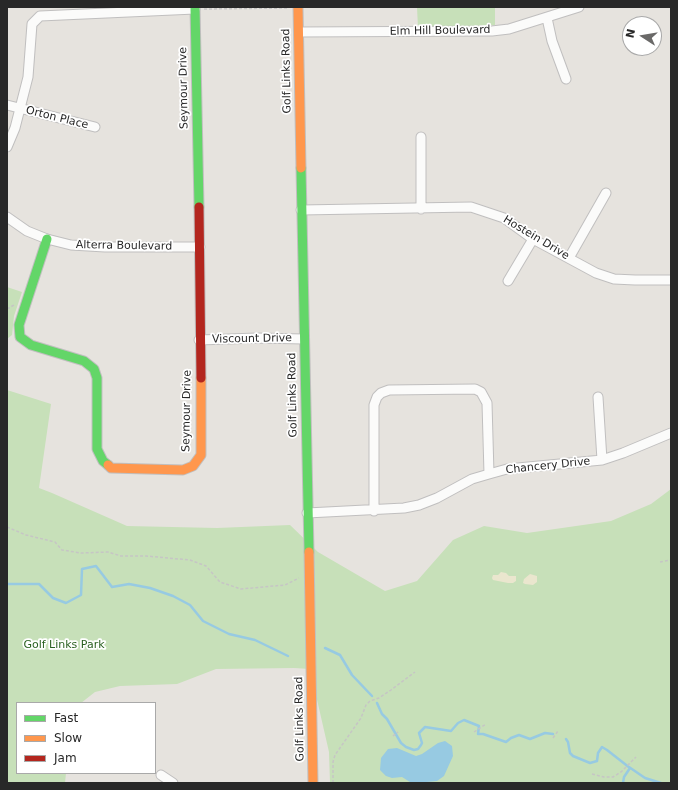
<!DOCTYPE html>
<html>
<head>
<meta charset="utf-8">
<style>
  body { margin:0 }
  #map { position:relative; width:678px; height:790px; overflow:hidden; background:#e6e3de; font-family:"DejaVu Sans",sans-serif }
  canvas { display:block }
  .frame { position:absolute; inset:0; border:8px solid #282828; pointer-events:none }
  .legend { position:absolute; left:16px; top:702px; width:140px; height:72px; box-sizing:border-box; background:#fff; border:1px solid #a9a9a9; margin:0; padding:5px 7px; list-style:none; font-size:12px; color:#282828 }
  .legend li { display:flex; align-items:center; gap:8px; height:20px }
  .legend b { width:20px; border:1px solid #a9a9a9 }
  .north { position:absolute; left:622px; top:16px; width:40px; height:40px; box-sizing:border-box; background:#fff; border:1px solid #a9a9a9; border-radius:50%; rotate:282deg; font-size:11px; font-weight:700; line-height:16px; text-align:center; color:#282828 }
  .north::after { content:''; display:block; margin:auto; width:14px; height:18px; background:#6a6968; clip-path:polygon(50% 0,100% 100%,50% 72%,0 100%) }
</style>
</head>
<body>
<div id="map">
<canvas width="678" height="790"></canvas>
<div class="frame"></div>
<ul class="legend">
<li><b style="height:5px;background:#63d668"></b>Fast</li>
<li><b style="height:5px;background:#ff974d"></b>Slow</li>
<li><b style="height:5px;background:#b3261e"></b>Jam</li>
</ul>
<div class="north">N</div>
</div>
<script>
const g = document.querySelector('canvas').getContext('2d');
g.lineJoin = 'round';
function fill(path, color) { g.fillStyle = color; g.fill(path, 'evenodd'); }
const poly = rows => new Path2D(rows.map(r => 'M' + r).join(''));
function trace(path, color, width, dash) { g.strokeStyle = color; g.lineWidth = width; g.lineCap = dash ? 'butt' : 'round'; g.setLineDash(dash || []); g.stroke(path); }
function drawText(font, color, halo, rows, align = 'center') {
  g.font = font + ' "DejaVu Sans",sans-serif'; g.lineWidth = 3.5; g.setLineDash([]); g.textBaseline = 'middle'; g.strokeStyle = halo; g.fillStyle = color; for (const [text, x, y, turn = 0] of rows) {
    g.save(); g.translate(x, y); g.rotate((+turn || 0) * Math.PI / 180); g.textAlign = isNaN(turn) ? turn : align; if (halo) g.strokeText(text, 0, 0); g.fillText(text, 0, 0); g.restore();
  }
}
fill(poly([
  [417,7,495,7,495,25,418,28],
  [7,287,22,292,14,316,12,335,7,339],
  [7,390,51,404,39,488,52,493,127,526,217,528,290,525,318,552,385,591,417,581,453,540,484,526,527,533,611,521,651,504,671,489,671,783,330,783,329,752,310,669,294,668,216,669,177,684,120,686,95,692,81,703,17,703,17,773,66,773,65,783,7,783]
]), '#c7e0b9');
fill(poly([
  [501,572,506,573,509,576,516,576,516,581,513,583,508,583,493,580,492,578,493,575,498,575],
  [530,574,537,576,537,582,533,585,525,584,523,583,524,579]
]), '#eae6ce');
fill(poly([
  [445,741,452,746,453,756,444,776,437,781,416,783,410,782,402,777,392,778,386,776,380,770,381,758,388,749,397,748,416,756,422,754,438,743]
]), '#97cae2');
trace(poly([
  [7,584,39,584,53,598,66,603,81,595,82,569,96,566,112,587,129,584,150,588,173,596,190,605,203,621,229,634,255,640,288,656],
  [325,648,340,655,352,675,372,696],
  [377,703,382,714,387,719,401,743,406,747,414,750,418,749,421,745,422,743,419,733,425,727,451,731,458,723,464,720,479,726,478,734,483,734,506,742,511,738,519,735,530,739,545,733,553,734],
  [566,739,568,742,570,753,573,756,590,763,597,761,598,753,602,747,607,750,630,768,624,777,623,783],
  [629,767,645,778,661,783]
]), '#97cae2', 2.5);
const street = poly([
  [547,18,552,41,566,79],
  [299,32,492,31,509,29,579,7],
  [7,105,95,127],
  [7,147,15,128,28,77,32,24,40,16,195,9],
  [421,209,421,137],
  [301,210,471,207,504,218,533,239,596,273,614,279,635,280,671,280],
  [7,217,27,231,47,239,71,245,105,247,200,247],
  [569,258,606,193],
  [508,281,533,239],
  [199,340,257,338,304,339],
  [598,397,602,460],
  [374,511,374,405,377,397,381,393,389,390,475,389,481,392,487,403,489,474],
  [307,513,404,508,419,505,437,498,472,479,489,474,507,469,602,460,623,453,671,433],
  [161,775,173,783]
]);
const fast = poly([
  [195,7,199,207],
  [301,168,309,552],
  [47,239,19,325,20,337,31,345,84,361,94,369,97,378,97,449,103,461,108,465]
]);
const slow = poly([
  [298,7,301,168],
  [108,465,111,468,183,470,193,466,201,455,201,378],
  [309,552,313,783]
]);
const jam = poly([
  [199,207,201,378]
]);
trace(street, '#c0bfbf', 11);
trace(fast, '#c0bfbf', 11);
trace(slow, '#c0bfbf', 11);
trace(jam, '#c0bfbf', 11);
trace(poly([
  [204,9,288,8],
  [7,309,14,305],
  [7,527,26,535,55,542,62,550,81,553,108,552,121,556,146,556,190,560,206,566,220,582,241,589,285,585,299,578],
  [660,562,671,560],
  [474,732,486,724],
  [393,736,398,732],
  [553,738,558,731],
  [592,774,604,777,613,777,621,772,636,757],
  [333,783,333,762,335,755,361,718,366,705,370,701,379,698,391,690,415,672]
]), '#c6c5c5', 1.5, [3, 2]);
trace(street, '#fbfbfa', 9);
trace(fast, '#63d668', 9);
trace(slow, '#ff974d', 9);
trace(jam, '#b3261e', 9);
drawText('11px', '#282828', '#fff', [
  ["Elm Hill Boulevard",440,31,-1],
  ["Golf Links Road",287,71,-91],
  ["Seymour Drive",184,88,-91],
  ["Orton Place",57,118,14],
  ["Hostein Drive",536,238,31],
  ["Alterra Boulevard",124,246,1],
  ["Viscount Drive",252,339,-1],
  ["Golf Links Road",293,395,-91],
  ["Seymour Drive",187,411,-89],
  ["Chancery Drive",548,466,-6],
  ["Golf Links Road",300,719,-91]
]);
drawText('11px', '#285f1f', '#fff', [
  ["Golf Links Park",64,645]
]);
</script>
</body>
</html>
